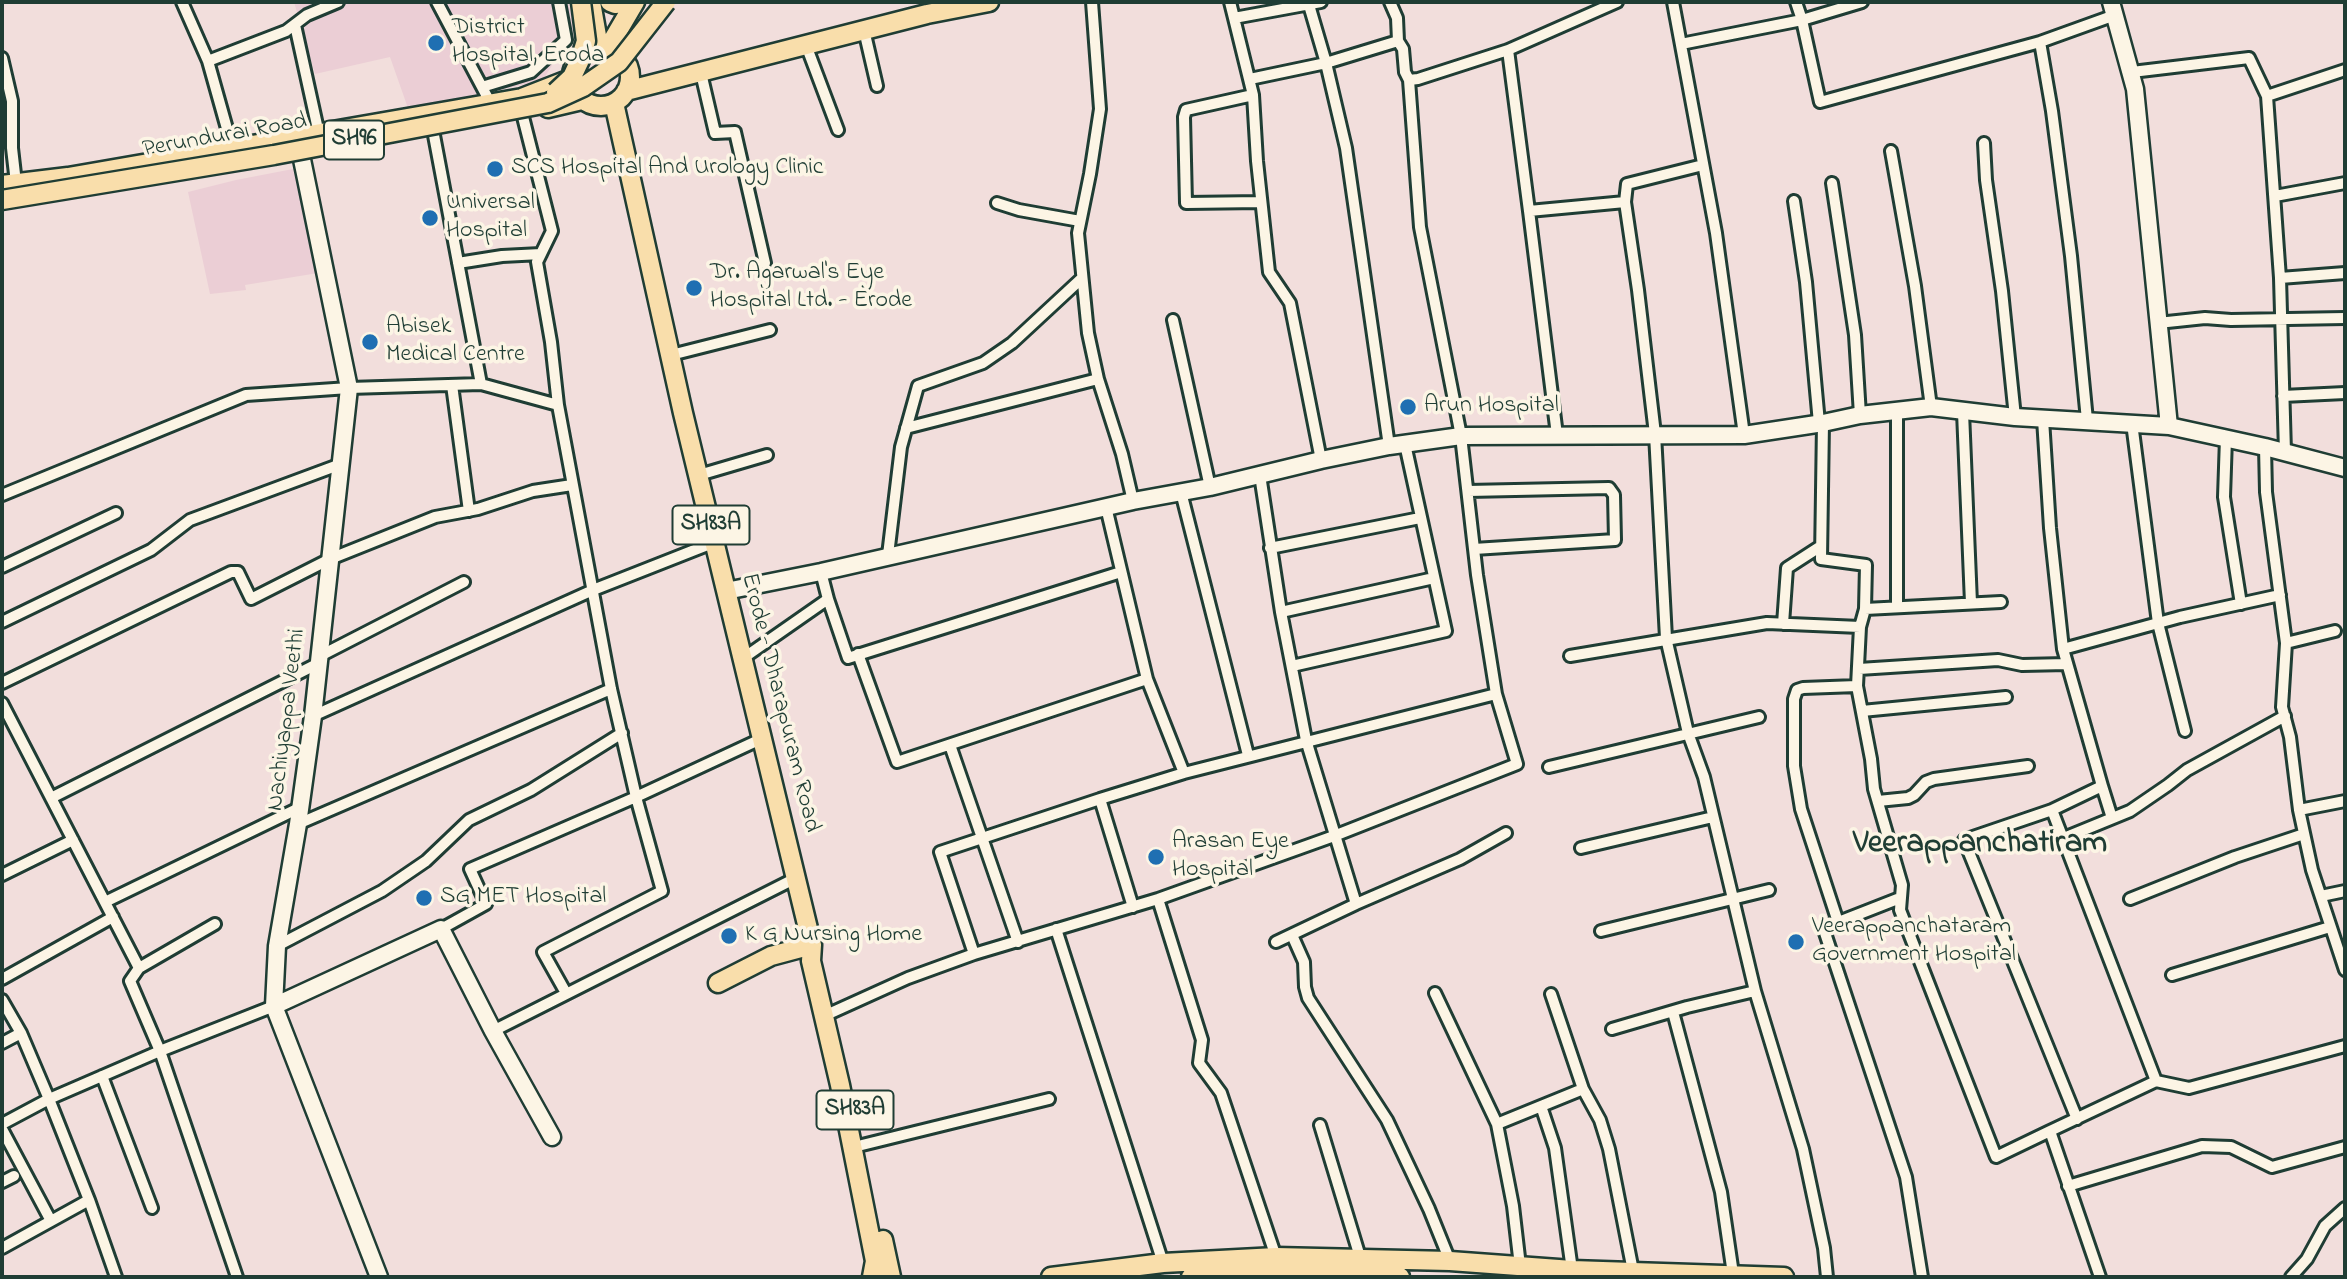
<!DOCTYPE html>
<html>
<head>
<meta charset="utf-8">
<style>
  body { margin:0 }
  #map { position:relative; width:2347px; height:1279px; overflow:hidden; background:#f2dedc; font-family:"Indie Flower",sans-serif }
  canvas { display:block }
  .frame { position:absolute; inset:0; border:4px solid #1f3d34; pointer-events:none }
</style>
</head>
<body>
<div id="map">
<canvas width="2347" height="1279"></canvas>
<div class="frame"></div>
</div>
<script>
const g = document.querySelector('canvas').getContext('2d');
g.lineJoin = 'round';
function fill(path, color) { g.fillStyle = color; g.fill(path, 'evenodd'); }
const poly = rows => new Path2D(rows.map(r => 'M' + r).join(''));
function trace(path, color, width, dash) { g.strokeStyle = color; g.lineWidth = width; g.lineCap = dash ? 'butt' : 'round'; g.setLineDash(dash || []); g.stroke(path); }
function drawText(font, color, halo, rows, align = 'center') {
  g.font = font + ' "Indie Flower",sans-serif'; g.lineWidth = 7; g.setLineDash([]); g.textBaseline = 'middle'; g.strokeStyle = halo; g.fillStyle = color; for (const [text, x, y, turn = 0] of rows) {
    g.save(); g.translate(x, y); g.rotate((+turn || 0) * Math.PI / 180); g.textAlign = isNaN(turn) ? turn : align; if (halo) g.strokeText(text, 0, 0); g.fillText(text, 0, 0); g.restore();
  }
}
fill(poly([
  [294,2,568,2,575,28,543,80,409,111,390,57,315,74],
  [293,169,318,273,245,285,246,290,210,294,188,192,236,180]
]), '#ebced5');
const street = poly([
  [182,2,208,61,233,150],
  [437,2,491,104],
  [1092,2,1100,109,1090,174,1078,233,1088,333,1098,379,1122,454,1133,501],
  [1230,2,1234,18],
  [1673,2,1716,233,1744,435],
  [1796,2,1802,20,1820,102,2040,42,2115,15],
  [1309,5,1326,63,1346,148,1389,446],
  [295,25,319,134],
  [864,30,877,86],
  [2040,42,2052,111,2071,256,2087,420],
  [1681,44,1802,20,1862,2],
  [806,45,838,130],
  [1508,50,1529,211],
  [2,58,12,101,12,148,16,183],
  [208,61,286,31,307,15,338,2],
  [2132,72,2249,58,2267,96,2280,278,2285,452],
  [701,73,715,133,735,132,765,263],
  [1250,79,1326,63,1398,41],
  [1409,80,1418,79,1508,50,1617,2],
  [482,87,531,72,566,40,559,2],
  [1253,95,1186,110,1184,117,1186,203,1261,202],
  [2267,96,2345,70],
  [522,113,552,231,537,262,551,342,558,405],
  [433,130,481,384],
  [1984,143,1986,180,2002,291,2015,417],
  [1891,151,1915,286,1931,407],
  [1832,183,1855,335,1860,415],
  [2275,196,2345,183],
  [1794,201,1806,282,1819,423],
  [1625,202,1627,184,1703,165],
  [997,203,1019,210,1080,221],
  [458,263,502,256,541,254],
  [2280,278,2345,273],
  [1173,320,1210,487],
  [2158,323,2205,318,2231,320,2345,318],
  [671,355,770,330],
  [452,385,469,511],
  [2283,396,2345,393],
  [1963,412,1971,603],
  [2043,419,2050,528,2063,649,2102,786,2052,810,2156,1081,2050,1131,2100,1277],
  [1823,423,1821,559,1866,565,1865,609,1860,627,1857,686,1871,759,1874,789,1902,885,1900,910,1996,1157,2050,1131],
  [2132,423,2158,623,2185,731],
  [906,428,1098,379],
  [1557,435,1529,211,1625,202,1638,290,1655,434,1666,638,1688,733,1704,777,1755,991,1803,1149,1824,1248,1827,1277],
  [2226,438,2224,497,2241,604],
  [2265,447,2266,492,2286,643,2282,707,2290,737,2299,810,2312,870,2345,970],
  [1321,460,1290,303,1269,272,1257,161,1253,95,1234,18,1321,2],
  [699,475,767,455],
  [1260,475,1281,612,1306,740,1356,904,1460,859,1506,833],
  [1468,491,1609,488,1614,495,1615,540,1474,549],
  [1181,492,1248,755],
  [2,495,246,395,349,388,481,384,558,405,611,689,636,797,662,891,543,952,566,993],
  [1270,548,1420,518],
  [888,555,901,447,918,386,983,363,1012,343,1081,279],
  [2,567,116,513],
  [821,572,828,599],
  [1897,607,1897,411],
  [1865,609,2001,602],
  [1281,612,1434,578],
  [2,622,151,550,190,520,341,464],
  [1783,624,1787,568,1821,546],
  [2286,643,2335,631],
  [2063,649,2180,617,2280,595],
  [858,654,897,762,1147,679,1106,507],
  [320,656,464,582],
  [1570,656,1767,623,1860,627],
  [742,659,828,599,848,658,1121,572],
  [1292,666,1446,631,1405,444],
  [1859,669,1998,660,2022,665,2067,664],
  [2,683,231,572,238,572,251,599,330,559,435,517,478,509,533,491,572,485],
  [2,703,139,968,130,981,160,1051,237,1277],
  [1862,711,2006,697],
  [313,716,593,590,715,542],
  [950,745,1018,942],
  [1549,767,1759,717],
  [1184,773,1496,694],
  [2102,786,2112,818],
  [51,798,319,663],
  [1878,801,1908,798,1914,795,1926,782,1934,779,2028,766],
  [2052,810,1964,840,2077,1119],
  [2299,810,2345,801],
  [298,824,611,689],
  [2064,838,2130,811,2168,785,2187,770,2285,716],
  [1581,848,1713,817],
  [2,875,73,840],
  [2321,896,2345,891],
  [1900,898,1831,925,1825,933,1906,1177,1922,1277],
  [1158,899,1202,1040,1199,1063,1221,1093,1276,1257],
  [2130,899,2235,857,2304,834],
  [105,902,299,808],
  [1133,907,1100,799,1184,773,1147,679],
  [1838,922,1801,809,1794,766,1794,699,1797,690,1803,688,1857,686],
  [441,929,486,904,470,869,636,797,763,738],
  [1056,929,1163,1263],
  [1601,931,1769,890],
  [1292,935,1304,962,1305,987,1308,998,1387,1120,1429,1209,1450,1261],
  [1276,942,1356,904],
  [277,946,382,891,426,861,469,820,531,790,622,733],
  [974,954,940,852,1100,799],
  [139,968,215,924],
  [2172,975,2330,927],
  [2,979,113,917],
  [1435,993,1497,1124,1513,1206,1520,1266],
  [1551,994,1583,1089,1600,1120,1609,1149,1633,1271],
  [2,1000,21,1033,49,1099,89,1200,116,1277],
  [1673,1012,1721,1192,1733,1274],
  [824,1016,908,978,974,954,1158,899,1334,836,1517,764,1496,694,1477,575,1461,436,1420,227,1409,80,1405,72,1403,49,1398,41,1397,18,1390,2],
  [1612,1029,1687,1007,1755,991],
  [493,1031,796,878],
  [2,1043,21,1033],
  [102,1076,152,1208],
  [2156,1081,2189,1088,2345,1046],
  [1541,1106,1555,1148,1572,1270],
  [2,1124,49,1099,160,1051,274,1006],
  [1497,1124,1583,1089],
  [1320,1125,1360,1257],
  [2,1129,51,1221],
  [862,1145,1049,1099],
  [2,1182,14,1176],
  [2068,1186,2202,1146,2231,1147,2272,1167,2345,1147],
  [2,1248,89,1200],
  [2291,1277,2307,1259,2325,1226,2345,1208]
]);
const secondary = poly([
  [2111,2,2135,89,2169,426],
  [298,140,349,388,313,716,298,824,277,946,274,1006,379,1277],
  [726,591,821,572,1133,501,1210,487,1321,460,1389,446,1461,436,1744,435,1823,423,1860,415,1931,407,2015,417,2169,426,2265,447,2345,468],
  [274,1006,441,929,493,1031,552,1137]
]);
const primary = poly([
  [591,2,599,47],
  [610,2,615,4,629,2],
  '572 77a29 29 0 1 1 58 0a29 29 0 1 1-58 0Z',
  [608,48,635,2],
  [626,91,927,14,989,2],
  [614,103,683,413,812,945,811,961,840,1085,875,1261,872,1277],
  [548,108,582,100],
  [2,185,68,177,522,98,568,80],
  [718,983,771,956,812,945],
  [883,1240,891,1277],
  [1051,1277,1163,1263,1276,1257,1450,1261,1572,1270,1784,1277],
  [1191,1277,1303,1272,1400,1277]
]);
trace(street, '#1f3d34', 16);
trace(secondary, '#1f3d34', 21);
trace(primary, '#1f3d34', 23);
trace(street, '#fcf5e5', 10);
trace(secondary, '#fcf5e5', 16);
trace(primary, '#f9deab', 18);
const primaryBridge = poly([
  [556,92,572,77,580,60,586,41,581,2],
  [2,200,274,155,548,103,583,87,619,62,666,2]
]);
trace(primaryBridge, '#1f3d34', 23, []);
trace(primaryBridge, '#f9deab', 18);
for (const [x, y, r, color] of [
  [436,43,9,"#1f6fb2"],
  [495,169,9,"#1f6fb2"],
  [430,218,9,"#1f6fb2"],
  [694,288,9,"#1f6fb2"],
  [370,342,9,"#1f6fb2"],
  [1408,407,9,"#1f6fb2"],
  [1156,857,9,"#1f6fb2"],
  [424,898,9,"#1f6fb2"],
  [729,936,9,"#1f6fb2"],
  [1796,942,9,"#1f6fb2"]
]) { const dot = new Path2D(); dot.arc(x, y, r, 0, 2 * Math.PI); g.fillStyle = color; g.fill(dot); trace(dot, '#fcf5e5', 2.5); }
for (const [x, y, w] of [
  [354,140,60],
  [711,525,77],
  [855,1110,77]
]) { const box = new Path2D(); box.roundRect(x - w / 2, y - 19.5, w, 39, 5); g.fillStyle = '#fcf5e5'; g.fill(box); trace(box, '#1f3d34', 2); }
drawText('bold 23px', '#1f3d34', null, [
  ["SH96",354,140],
  ["SH83A",711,525],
  ["SH83A",855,1110]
]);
drawText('24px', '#1f3d34', '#fcf5e5', [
  ["District",452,29],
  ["Hospital, Eroda",452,57],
  ["SCS Hospital And Urology Clinic",511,169],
  ["Universal",446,204],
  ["Hospital",446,232],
  ["Dr. Agarwal's Eye",710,274],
  ["Hospital Ltd. - Erode",710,302],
  ["Abisek",386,328],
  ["Medical Centre",386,356],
  ["Arun Hospital",1424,407],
  ["Arasan Eye",1172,843],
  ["Hospital",1172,871],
  ["SG MET Hospital",440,898],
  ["Veerappanchataram",1812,928],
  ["Government Hospital",1812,956],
  ["K G Nursing Home",745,936]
], 'left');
drawText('24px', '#1f3d34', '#fcf5e5', [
  ["Perundurai Road",225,137,-10],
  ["Erode - Dharapuram Road",779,703,76],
  ["Nachiyappa Veethi",288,720,-83]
]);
drawText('bold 32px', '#1f3d34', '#fcf5e5', [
  ["Veerappanchatiram",1980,846]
]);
</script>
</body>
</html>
